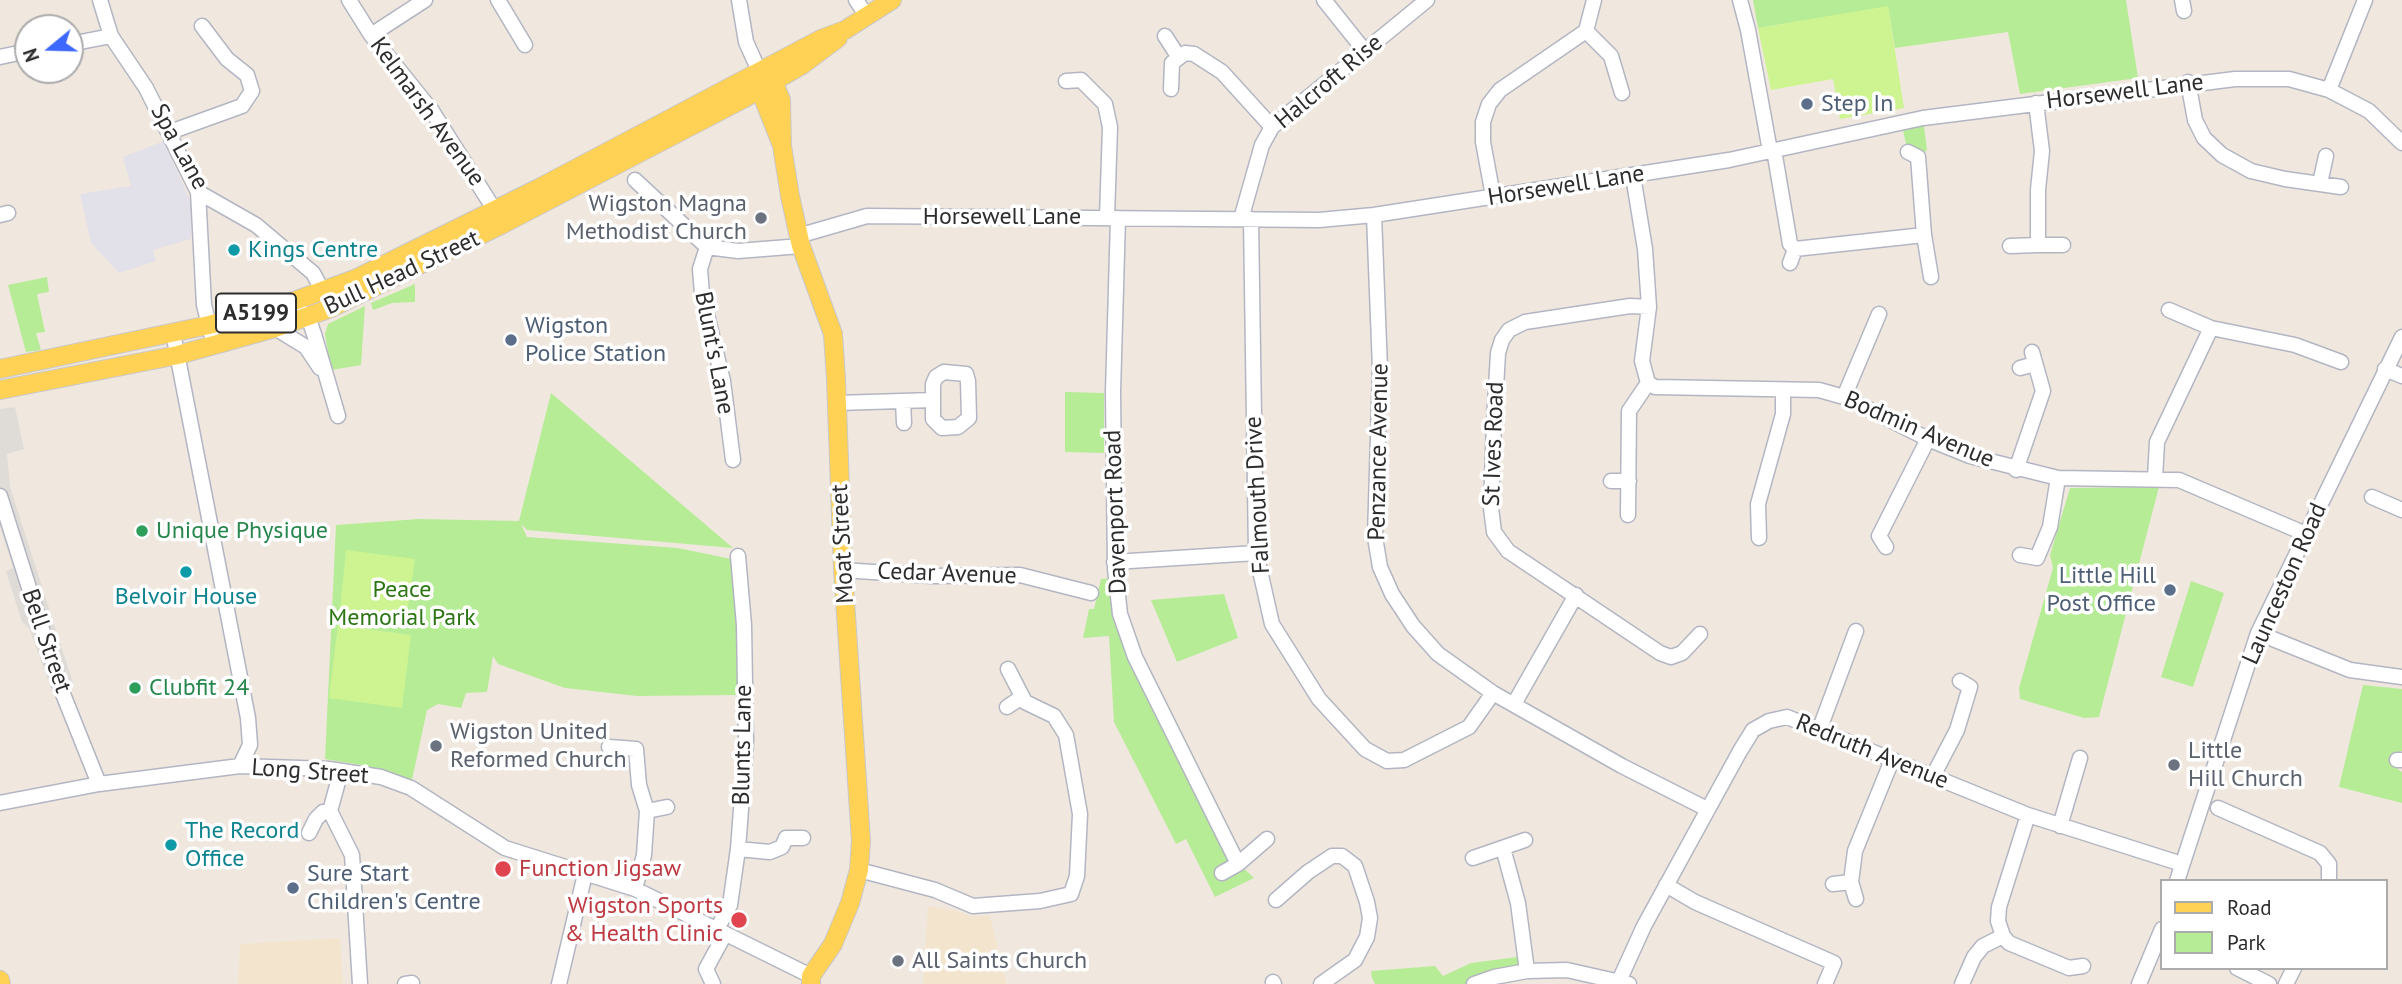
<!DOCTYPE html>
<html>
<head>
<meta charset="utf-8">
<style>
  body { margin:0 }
  #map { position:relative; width:2402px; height:984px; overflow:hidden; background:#f0e8df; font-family:"PT Sans",sans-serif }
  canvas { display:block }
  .legend { position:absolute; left:2160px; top:879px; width:228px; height:91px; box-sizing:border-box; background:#fff; border:2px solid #ababab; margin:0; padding:9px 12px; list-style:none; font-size:21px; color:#2d2d2d }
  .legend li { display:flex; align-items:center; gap:14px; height:35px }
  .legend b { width:35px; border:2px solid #ababab }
  .north { position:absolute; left:14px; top:14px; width:70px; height:70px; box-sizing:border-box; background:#fff; border:2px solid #ababab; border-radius:50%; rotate:251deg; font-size:19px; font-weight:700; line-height:28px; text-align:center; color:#2d2d2d }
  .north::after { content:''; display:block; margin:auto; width:24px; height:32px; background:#3d68ff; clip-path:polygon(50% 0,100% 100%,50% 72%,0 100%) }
</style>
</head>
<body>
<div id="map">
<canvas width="2402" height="984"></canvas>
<ul class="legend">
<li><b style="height:9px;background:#ffd155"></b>Road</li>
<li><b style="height:19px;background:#b6ec96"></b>Park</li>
</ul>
<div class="north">N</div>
</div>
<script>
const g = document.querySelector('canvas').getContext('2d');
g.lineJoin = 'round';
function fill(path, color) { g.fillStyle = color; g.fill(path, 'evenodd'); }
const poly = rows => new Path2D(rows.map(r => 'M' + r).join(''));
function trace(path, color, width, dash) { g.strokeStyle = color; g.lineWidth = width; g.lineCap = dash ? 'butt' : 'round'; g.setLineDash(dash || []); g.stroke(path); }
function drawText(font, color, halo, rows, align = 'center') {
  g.font = font + ' "PT Sans",sans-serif'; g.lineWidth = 7; g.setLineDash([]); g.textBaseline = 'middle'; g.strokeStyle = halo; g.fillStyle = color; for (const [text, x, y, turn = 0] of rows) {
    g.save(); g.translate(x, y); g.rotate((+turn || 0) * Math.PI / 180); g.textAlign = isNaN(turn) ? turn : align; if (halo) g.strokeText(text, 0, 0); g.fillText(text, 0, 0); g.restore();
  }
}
fill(poly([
  [164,141,191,203,191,239,153,250,156,261,119,273,91,243,80,194,131,186,123,157]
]), '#e2e0e8');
fill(poly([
  [928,906,958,911,970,916,990,916,1007,984,923,984],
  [340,938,343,984,238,984,240,944]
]), '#f3e5cd');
fill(poly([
  [1753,0,2126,0,2138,78,2020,94,2008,32,1895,48,1888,7,1758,28],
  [1923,118,1927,150,1918,157,1908,152,1901,122],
  [47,277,49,292,37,294,45,332,36,333,41,350,26,352,8,285],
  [415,284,415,302,392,303,373,310,371,303],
  [365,306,361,365,331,370,325,334,328,324],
  [1065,392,1104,393,1104,453,1065,452],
  [551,393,733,548,527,530,521,524,527,537,678,548,736,560,740,676,737,695,637,696,565,688,498,664,493,656,487,692,466,693,461,708,438,704,427,710,412,780,361,765,325,759,336,525,419,519,519,521],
  [2159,487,2099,717,2084,718,2020,699,2019,688,2053,568,2050,555,2070,488],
  [1116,578,1120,614,1238,863,1254,878,1215,897,1186,839,1176,844,1114,722,1109,636,1083,638,1089,609,1094,609,1101,579],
  [2191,581,2224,593,2193,687,2161,677],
  [1224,594,1238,638,1177,662,1151,600],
  [2363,685,2402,689,2402,751,2393,754,2391,764,2402,772,2402,803,2339,787],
  [1525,956,1527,971,1474,984,1375,984,1372,978,1371,971,1435,966,1443,976,1471,963]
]), '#b6ec96');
fill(poly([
  [1888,6,1904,108,1840,119,1833,79,1771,90,1758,28],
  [346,550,415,559,405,627,339,619],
  [338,625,411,635,402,708,329,698]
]), '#cdf491');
fill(poly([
  [15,407,24,449,7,454,10,487,74,686,52,691,29,628,22,622,6,571,13,568,0,526,0,409]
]), '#dfdbd6');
const minor = poly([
  [100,0,111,36,146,88,198,192,256,225,313,273,327,299],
  [349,0,371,35,432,111,499,217],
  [498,0,525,45],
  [739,0,746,42,760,73],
  [856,0,867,16],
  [1324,0,1364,50],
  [1740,0,1748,30,1770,151],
  [2182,0,2184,11],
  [1586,31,1611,56,1622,93],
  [371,35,425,0],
  [1165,36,1178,56],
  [70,44,111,36],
  [0,57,28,51],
  [1066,81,1081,80,1105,104,1110,127,1107,217],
  [2188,82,2195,120,2204,138,2222,155,2251,171,2285,179,2341,187],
  [1171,89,1172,63,1185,53,1194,54,1222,72,1272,127],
  [2329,90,2365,0],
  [2036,103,2042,151,2038,190,2038,245,2063,245],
  [170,132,242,106,252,91,247,75,227,59,202,26],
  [1774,150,1790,244,1795,249,1924,235,1931,277],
  [1908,152,1918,157,1924,235],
  [635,180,707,247,738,251,801,246],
  [2320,183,2326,156],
  [198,192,204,305,214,345],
  [1493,196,1483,142,1483,122,1489,104,1500,90,1586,31,1594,0],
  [0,215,8,213],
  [1374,215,1380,369,1375,537,1380,567,1392,594,1413,626,1438,654,1493,693,1622,766,1707,809],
  [1118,218,1113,392,1115,569,1120,614,1135,657,1238,864,1267,839],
  [1241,219,1262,145,1272,127,1427,0],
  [1251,219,1256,553,1272,624,1319,699,1365,749,1387,761,1404,760,1469,727,1493,693],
  [798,236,867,216,1319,220,1374,215,1729,160,1923,118,2235,79,2289,79,2329,90,2369,111,2402,143],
  [2010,246,2038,245],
  [707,247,700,269,702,294,723,381,733,460],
  [1790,263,1795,249],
  [1649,307,1630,306,1525,322,1509,330,1502,340,1498,353,1494,422,1491,508,1494,532,1508,551,1660,653,1671,657,1682,653,1700,634],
  [2169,310,2211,328],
  [301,311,308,317,314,334,338,416],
  [275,328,306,347,320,368],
  [173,333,248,718,250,745,240,766],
  [2020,368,2035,364],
  [2385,369,2402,376],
  [944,372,966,374,968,381,969,418,958,427,942,428,933,419,933,384,936,377,944,372],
  [1648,383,1655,387,1819,390,1844,397,1928,439,1970,456,2058,478,2179,480,2306,534],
  [1844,397,1879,314],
  [903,401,904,423],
  [837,403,933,400],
  [2016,470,2043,391,2032,352],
  [2155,478,2157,442,2211,328,2295,345,2341,362],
  [1611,481,1629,481],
  [0,496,61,689,99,784],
  [2372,497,2402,510],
  [1628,515,1629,411,1648,383,1642,361,1649,307,1645,249,1633,176],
  [1759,538,1758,504,1783,414,1783,392],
  [1886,547,1879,536,1928,439],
  [2020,555,2037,558,2050,527,2058,478],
  [1114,562,1256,553],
  [843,570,932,576,1020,575,1091,593],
  [2258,633,2350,670,2402,677],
  [1514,704,1576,595],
  [1007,707,1022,697],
  [1820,728,1856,631],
  [609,747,636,749,639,785,647,811,644,855,635,889],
  [2397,760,2402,760],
  [341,771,330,811,352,855,360,984],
  [1932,778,1957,730,1970,687,1960,681],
  [0,803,99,784,240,766,329,769,381,777,411,788,505,848,635,889,811,976],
  [2218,808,2320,853,2329,864,2329,881],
  [647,811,667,807],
  [2028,815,1999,907,1998,921,2003,936,2009,943,2069,968,2083,966],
  [2060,826,2080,758],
  [309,833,316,819,323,812,330,811],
  [1503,848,1518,903,1527,971],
  [738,849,770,852,782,847,786,838,803,838],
  [1473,858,1525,840],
  [859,870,935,890,973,906,1040,901,1071,894,1077,876,1080,814,1066,735,1054,716,1025,702,1008,669],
  [1222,873,1238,864],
  [2177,881,2258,633,2402,337],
  [1833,884,1851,882],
  [1666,885,1695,902,1834,963,1825,984],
  [1856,899,1851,882,1855,851,1892,760],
  [1276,900,1308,872,1332,856,1342,856,1355,866,1367,902,1370,918,1367,937,1355,960,1321,984],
  [717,929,730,905,738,849,746,743,744,625,738,556],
  [2237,968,2269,984],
  [1619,981,1644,926,1740,751,1753,730,1769,721,1787,717,2028,815,2182,864],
  [1273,982,1274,984],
  [405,984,412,983],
  [559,984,585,874],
  [713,984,706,969,725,934],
  [1474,984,1494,977,1527,971,1567,970,1629,984],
  [1962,984,1974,957,1983,946,2003,936],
  [2139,984,2162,929],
  [2286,984,2294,968]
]);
const major = poly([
  [760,73,773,81,781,100,782,146,790,196,801,246,833,334,836,379,843,570,861,841,859,870,850,903,833,944,811,976,811,984],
  [760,81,760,90,781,143],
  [0,369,209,325,283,305,355,279,539,188,821,39,845,30,892,0],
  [0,390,178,355,275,328,331,308,503,224,743,99,802,65,838,38],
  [0,980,1,984]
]);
trace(minor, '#b3b6c2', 17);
trace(major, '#c8c8c8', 20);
trace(minor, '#fff', 14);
trace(major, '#ffd155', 18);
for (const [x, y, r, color] of [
  [1807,104,7,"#5c6f8a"],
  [761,218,7,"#6b7280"],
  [234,250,7,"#0f9aa8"],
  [511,340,7,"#5c6f8a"],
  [142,531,7,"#2e9e5b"],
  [186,572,7,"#0f9aa8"],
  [2170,590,7,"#5c6f8a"],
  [135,688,7,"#2e9e5b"],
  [436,746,7,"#6b7280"],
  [2174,765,7,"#6b7280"],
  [171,845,7,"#0f9aa8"],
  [503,869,9,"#e0444e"],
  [293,888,7,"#5c6f8a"],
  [739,920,9,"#e0444e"],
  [898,961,7,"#6b7280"]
]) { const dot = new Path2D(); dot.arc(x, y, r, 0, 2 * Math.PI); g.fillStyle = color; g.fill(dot); trace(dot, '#fff', 2.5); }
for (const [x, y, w] of [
  [256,313,80]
]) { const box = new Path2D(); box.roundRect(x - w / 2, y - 19.5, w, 39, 5); g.fillStyle = '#fff'; g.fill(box); trace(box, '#2d2d2d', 2); }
drawText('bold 23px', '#2d2d2d', null, [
  ["A5199",256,313]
]);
drawText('24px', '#2d2d2d', '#fff', [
  ["Halcroft Rise",1329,82,-40],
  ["Horsewell Lane",2125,92,-7],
  ["Kelmarsh Avenue",427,112,54],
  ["Spa Lane",179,147,61],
  ["Horsewell Lane",1566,186,-9],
  ["Horsewell Lane",1002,217],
  ["Bull Head Street",402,273,-25],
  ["Blunt's Lane",714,353,79],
  ["Bodmin Avenue",1919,430,23],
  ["St Ives Road",1494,444,-88],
  ["Penzance Avenue",1379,452,-89],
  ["Falmouth Drive",1258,495,-93],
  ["Davenport Road",1116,512,-92],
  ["Moat Street",843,544,-93],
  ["Cedar Avenue",947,574,2],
  ["Launceston Road",2285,584,-66],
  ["Bell Street",46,641,71],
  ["Blunts Lane",743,745,-89],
  ["Redruth Avenue",1872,752,22],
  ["Long Street",310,772,4]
]);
drawText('24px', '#4e5e75', '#fff', [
  ["Step In",1821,104],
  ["Wigston",525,326],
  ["Police Station",525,354],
  ["Little Hill",2156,576,"right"],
  ["Post Office",2156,604,"right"],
  ["Sure Start",307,874],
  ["Children's Centre",307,902]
], 'left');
drawText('24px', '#5b616d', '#fff', [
  ["Wigston Magna",747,204,"right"],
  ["Methodist Church",747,232,"right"],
  ["Wigston United",450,732],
  ["Reformed Church",450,760],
  ["Little",2188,751],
  ["Hill Church",2188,779],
  ["All Saints Church",912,961]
], 'left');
drawText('24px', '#0d838f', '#fff', [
  ["Kings Centre",248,250],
  ["Belvoir House",186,597,"center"],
  ["The Record",185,831],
  ["Office",185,859]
], 'left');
drawText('24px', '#27864d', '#fff', [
  ["Unique Physique",156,531],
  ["Clubfit 24",149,688]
], 'left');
drawText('24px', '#2b7513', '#fff', [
  ["Peace",402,590],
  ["Memorial Park",402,618]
]);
drawText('24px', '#be3a42', '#fff', [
  ["Function Jigsaw",519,869],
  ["Wigston Sports",723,906,"right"],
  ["& Health Clinic",723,934,"right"]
], 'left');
</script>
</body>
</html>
